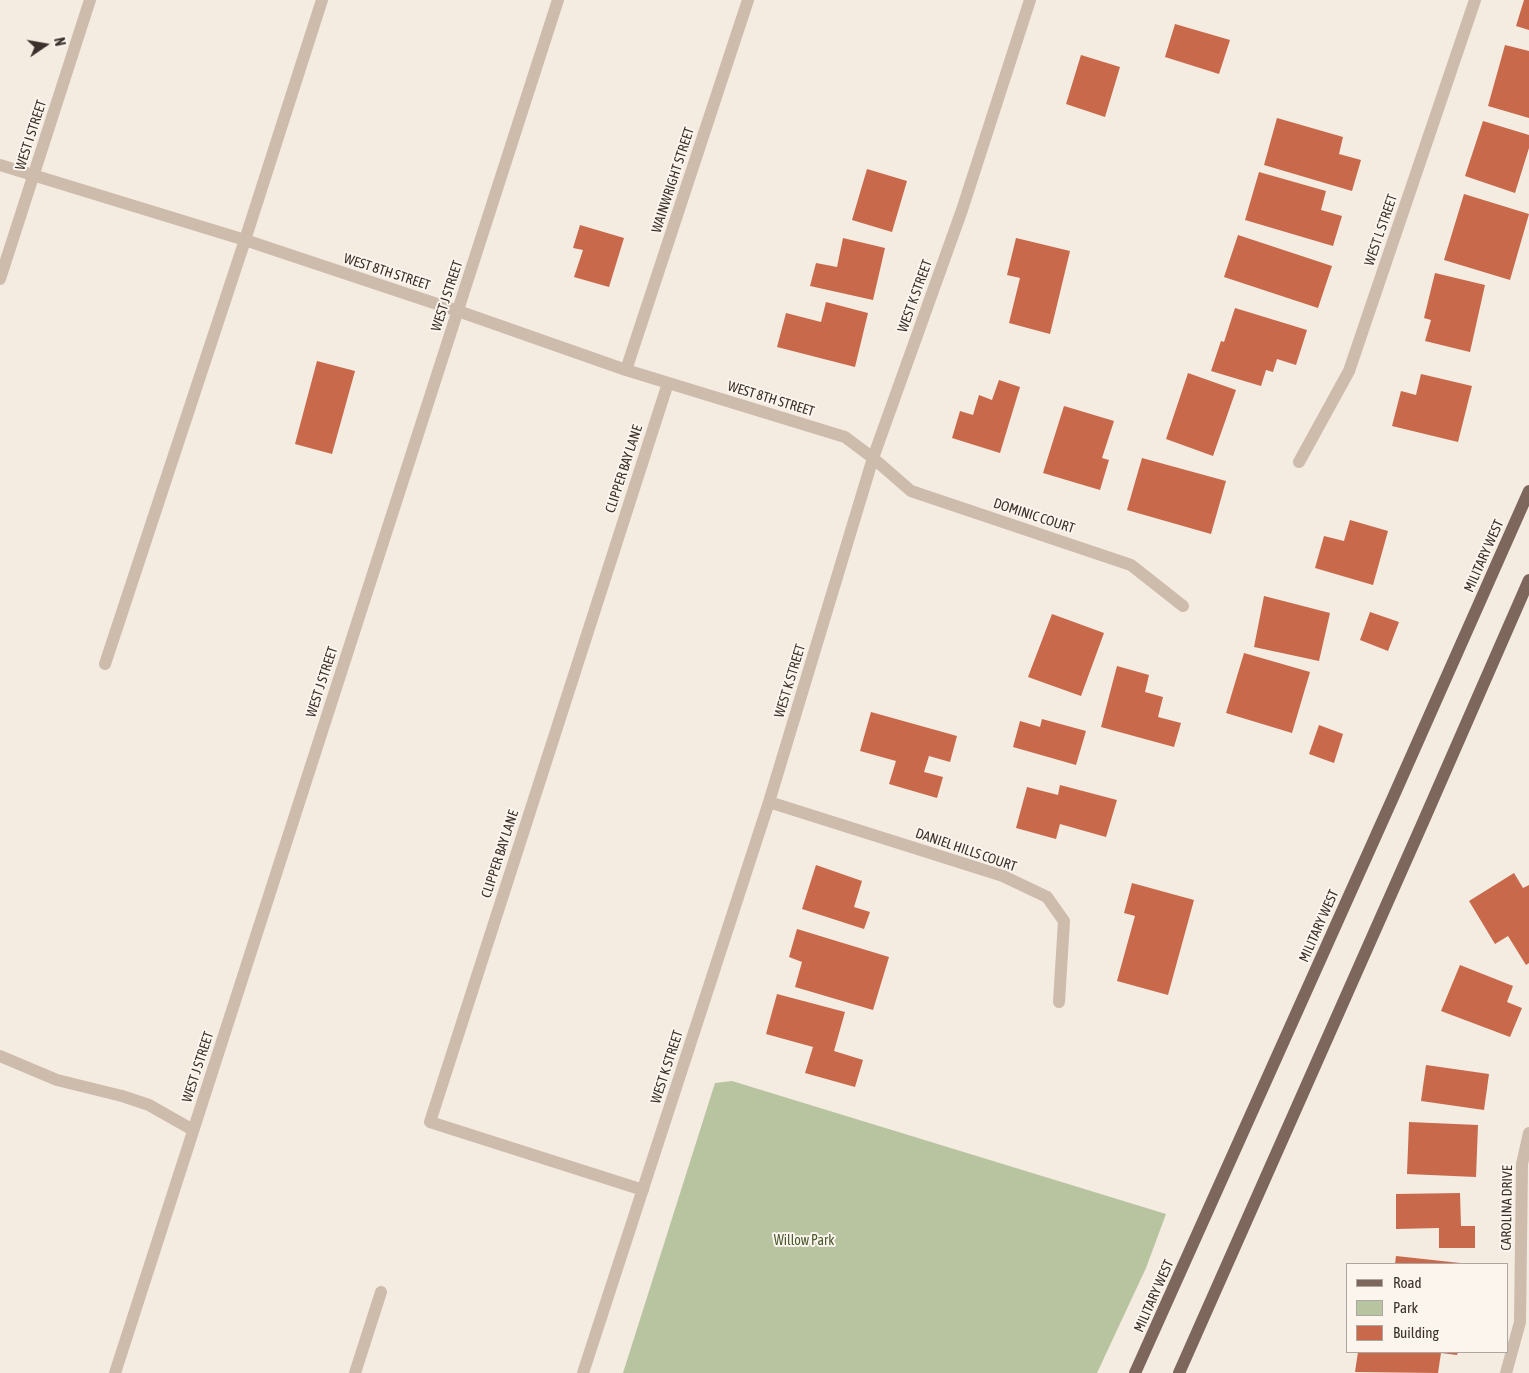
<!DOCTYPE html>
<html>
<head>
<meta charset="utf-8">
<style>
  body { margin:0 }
  #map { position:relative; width:1529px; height:1373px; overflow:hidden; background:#f4ebe1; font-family:"Asap Condensed",sans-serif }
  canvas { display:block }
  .legend { position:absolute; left:1346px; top:1263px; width:162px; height:90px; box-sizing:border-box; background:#fbf5ee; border:1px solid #aea6a0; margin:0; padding:6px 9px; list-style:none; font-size:15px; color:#3b302b }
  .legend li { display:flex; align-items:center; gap:10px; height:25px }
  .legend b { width:25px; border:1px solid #aea6a0 }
  .north { position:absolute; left:20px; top:20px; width:50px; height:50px; -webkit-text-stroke:4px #fbf5ee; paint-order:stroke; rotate:78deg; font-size:14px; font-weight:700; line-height:20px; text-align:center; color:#3b302b }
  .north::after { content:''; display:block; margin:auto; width:18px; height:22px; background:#3b302b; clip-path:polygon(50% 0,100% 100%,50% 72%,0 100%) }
</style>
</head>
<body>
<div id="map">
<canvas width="1529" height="1373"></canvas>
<ul class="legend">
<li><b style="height:6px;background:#7d675c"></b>Road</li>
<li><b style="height:14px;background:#b8c4a0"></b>Park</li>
<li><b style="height:14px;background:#c8694b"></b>Building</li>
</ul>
<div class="north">N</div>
</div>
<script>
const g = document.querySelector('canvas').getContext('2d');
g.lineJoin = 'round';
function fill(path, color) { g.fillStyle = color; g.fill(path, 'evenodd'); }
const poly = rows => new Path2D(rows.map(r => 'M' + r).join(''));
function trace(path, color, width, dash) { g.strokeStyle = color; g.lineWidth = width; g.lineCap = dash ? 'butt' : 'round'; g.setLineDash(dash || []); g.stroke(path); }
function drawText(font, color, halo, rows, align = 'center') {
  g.font = font + ' "Asap Condensed",sans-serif'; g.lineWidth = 4; g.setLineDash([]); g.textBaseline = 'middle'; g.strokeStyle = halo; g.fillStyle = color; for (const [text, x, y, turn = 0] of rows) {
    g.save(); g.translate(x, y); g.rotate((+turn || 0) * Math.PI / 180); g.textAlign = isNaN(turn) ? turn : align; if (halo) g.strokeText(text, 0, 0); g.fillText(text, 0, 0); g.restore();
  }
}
fill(poly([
  [732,1081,1166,1214,1146,1268,1097,1373,623,1373,715,1083]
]), '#b8c4a0');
fill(poly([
  [1524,0,1529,0,1529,30,1516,26],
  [1175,24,1230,40,1219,74,1165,57],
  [1505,45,1529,51,1529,118,1488,106],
  [1081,55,1120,67,1105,117,1066,104],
  [1277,118,1343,137,1339,154,1361,160,1352,191,1264,165],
  [1483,121,1529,135,1529,148,1515,193,1465,176],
  [867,169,907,181,892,232,852,220],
  [1259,172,1326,191,1321,210,1342,216,1333,246,1245,220],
  [1464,194,1529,214,1510,280,1444,260],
  [580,225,624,238,609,287,574,277,583,250,573,248],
  [1238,235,1332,266,1318,308,1224,277],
  [843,238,885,248,873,300,810,286,816,263,837,267],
  [1016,238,1070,251,1050,334,1009,323,1020,278,1007,275],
  [1435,273,1485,285,1470,352,1425,341,1431,320,1424,318],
  [826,302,868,313,855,367,777,347,786,313,821,322],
  [1235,308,1307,330,1296,365,1277,359,1273,372,1266,370,1261,386,1211,371,1221,341,1224,342],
  [317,361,355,371,332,454,295,444],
  [1188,373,1236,390,1213,456,1166,439],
  [1421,374,1472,386,1458,442,1392,426,1401,391,1416,395],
  [999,380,1020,387,1000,453,952,438,960,411,973,415,979,395,992,400],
  [1064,406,1114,421,1102,458,1109,460,1100,490,1043,473],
  [1142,458,1226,481,1211,534,1127,510],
  [1350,520,1388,531,1373,585,1315,568,1324,536,1344,541],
  [1264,596,1330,613,1319,661,1254,647],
  [1370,612,1399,622,1388,651,1360,640],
  [1052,614,1104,633,1081,696,1028,677],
  [1244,653,1310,672,1292,733,1226,713],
  [1117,666,1149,675,1145,692,1163,697,1158,717,1181,723,1174,747,1101,727],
  [871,712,957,736,950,762,929,756,924,772,943,777,937,798,889,784,896,761,860,751],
  [1042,719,1086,731,1076,765,1013,747,1020,721,1040,727],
  [1319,725,1343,734,1334,763,1309,754],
  [1060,785,1117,800,1106,837,1060,824,1056,839,1016,828,1027,787,1058,795],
  [816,865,862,881,854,907,870,912,864,929,802,909],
  [1514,873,1523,888,1529,885,1529,963,1526,965,1508,936,1495,944,1469,901],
  [1132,883,1194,900,1168,995,1117,981,1135,916,1124,913],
  [797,929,889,957,873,1010,795,987,802,962,789,957],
  [1460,965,1513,986,1507,1002,1522,1008,1510,1037,1441,1011],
  [777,994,845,1012,834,1051,863,1060,855,1087,805,1073,813,1047,766,1034],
  [1426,1065,1489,1074,1484,1110,1421,1101],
  [1409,1122,1478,1125,1476,1177,1407,1174],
  [1460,1193,1461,1226,1475,1226,1475,1248,1439,1248,1439,1228,1396,1229,1396,1194],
  [1396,1256,1460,1263,1460,1264,1395,1264],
  [1358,1352,1377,1353,1458,1352,1457,1355,1441,1353,1438,1373,1355,1372]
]), '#c8694b');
trace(poly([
  [0,165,245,240,458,311,626,370,845,437,873,458,911,491,1131,565,1183,606],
  [0,279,90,0],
  [626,370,748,0],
  [1299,462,1349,371,1475,0],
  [105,664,245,240,322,0],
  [769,802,1003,876,1047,897,1064,921,1059,1002],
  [0,1056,57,1080,122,1096,149,1105,193,1130],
  [643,1190,430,1122,668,383],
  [115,1373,558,0],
  [355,1373,381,1292],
  [583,1373,769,802,873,458,962,210,1030,0],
  [1506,1373,1520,1322,1522,1164,1529,1133]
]), '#cdbbac', 12);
trace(poly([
  [1135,1373,1391,802,1529,491],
  [1179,1373,1424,820,1529,580]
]), '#7d675c', 12);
drawText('14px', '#3b302b', '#fbf5ee', [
  ["WEST I STREET",31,135,-72],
  ["WAINWRIGHT STREET",673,180,-72],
  ["WEST L STREET",1381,230,-71],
  ["WEST 8TH STREET",387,272,18],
  ["WEST J STREET",447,296,-72],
  ["WEST K STREET",915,296,-70],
  ["WEST 8TH STREET",771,399,17],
  ["CLIPPER BAY LANE",624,469,-72],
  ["DOMINIC COURT",1034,516,18],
  ["MILITARY WEST",1484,556,-66],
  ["WEST K STREET",790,681,-73],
  ["WEST J STREET",322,682,-72],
  ["DANIEL HILLS COURT",966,850,19],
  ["CLIPPER BAY LANE",500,854,-72],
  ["MILITARY WEST",1319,926,-66],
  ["WEST J STREET",198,1067,-72],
  ["WEST K STREET",667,1067,-72],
  ["CAROLINA DRIVE",1507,1208,-89],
  ["MILITARY WEST",1154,1296,-66]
]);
drawText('14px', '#4a5a2e', '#fbf5ee', [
  ["Willow Park",804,1241]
]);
</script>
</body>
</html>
